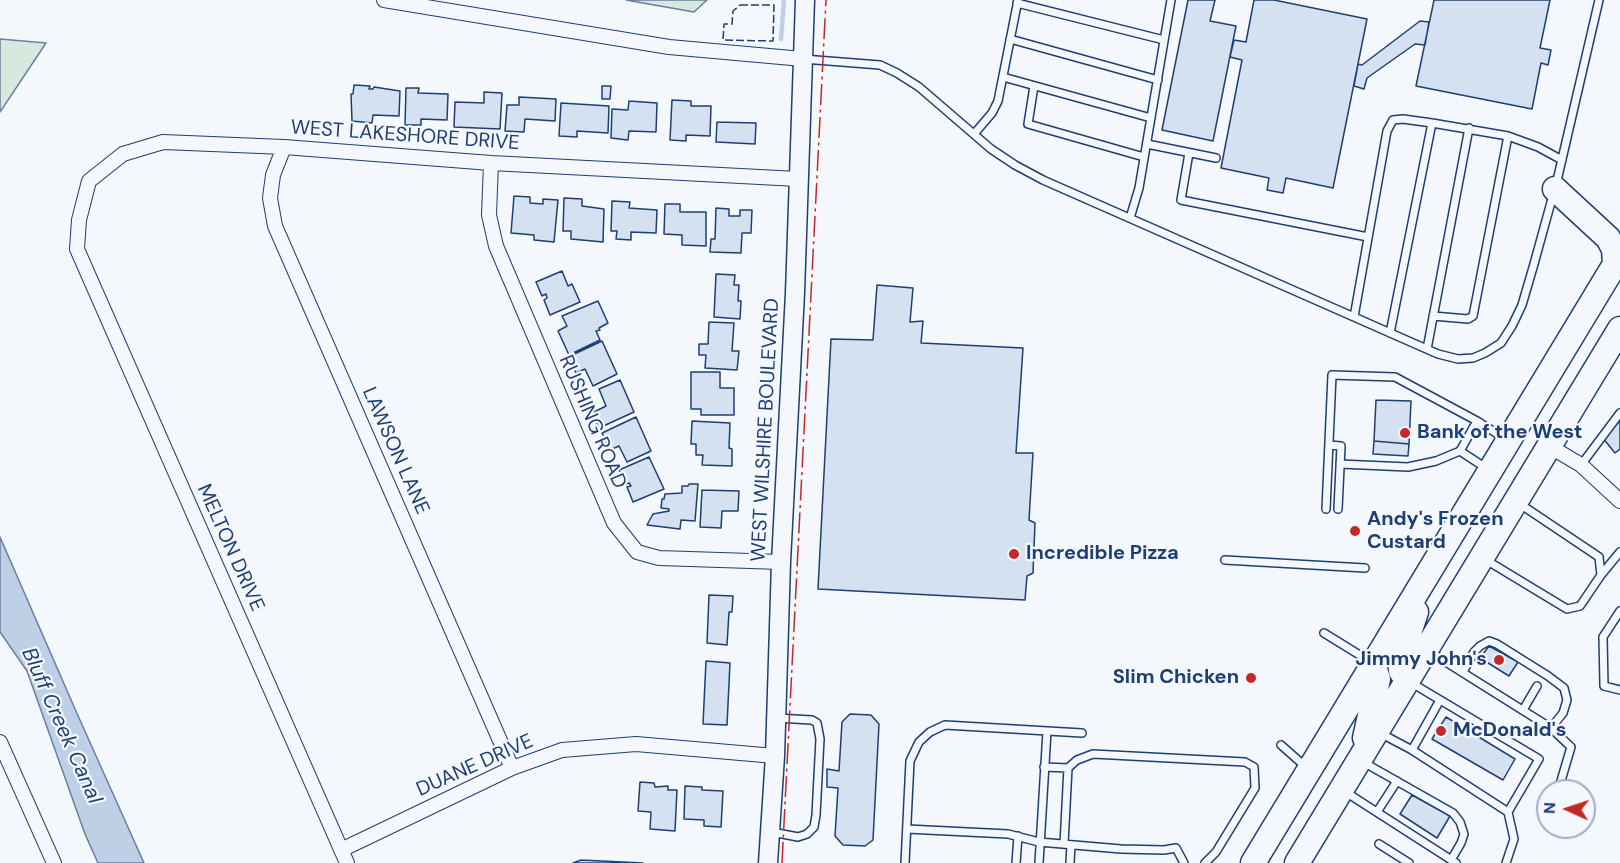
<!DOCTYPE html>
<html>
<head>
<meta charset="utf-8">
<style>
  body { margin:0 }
  #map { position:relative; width:1620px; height:863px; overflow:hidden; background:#f4f7fb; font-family:"DM Sans",sans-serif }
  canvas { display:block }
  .north { position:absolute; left:1536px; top:779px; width:60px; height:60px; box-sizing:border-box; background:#f4f7fb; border:2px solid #9eadc5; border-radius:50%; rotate:273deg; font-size:16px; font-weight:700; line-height:24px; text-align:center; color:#1d3f73 }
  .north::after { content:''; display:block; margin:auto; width:21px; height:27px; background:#c62828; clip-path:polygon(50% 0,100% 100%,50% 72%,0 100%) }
</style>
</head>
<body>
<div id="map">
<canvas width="1620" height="863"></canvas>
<div class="north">N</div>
</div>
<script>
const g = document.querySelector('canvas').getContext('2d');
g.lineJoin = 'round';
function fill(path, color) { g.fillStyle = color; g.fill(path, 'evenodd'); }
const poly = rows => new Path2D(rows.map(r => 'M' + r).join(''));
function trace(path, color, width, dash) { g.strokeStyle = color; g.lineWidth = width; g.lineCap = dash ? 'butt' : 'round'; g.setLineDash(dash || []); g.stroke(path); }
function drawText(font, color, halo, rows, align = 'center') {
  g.font = font + ' "DM Sans",sans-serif'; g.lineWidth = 4.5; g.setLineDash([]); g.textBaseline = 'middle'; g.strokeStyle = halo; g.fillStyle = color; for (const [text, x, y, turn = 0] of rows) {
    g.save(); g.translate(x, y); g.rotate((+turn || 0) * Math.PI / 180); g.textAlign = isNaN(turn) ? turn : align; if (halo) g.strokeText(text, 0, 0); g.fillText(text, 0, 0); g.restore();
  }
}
const green = poly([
  [626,0,707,0,694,12,626,0],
  [0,39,46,43,0,112,0,39]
]);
fill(green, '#d7e8df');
trace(green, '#687fa3', 1.5);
const water = poly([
  [0,537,75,709,144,863,98,863,85,834,27,671,0,632,0,537]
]);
fill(water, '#bed0e5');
trace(water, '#687fa3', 1.5);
trace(poly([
  [781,39,784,0]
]), '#bed0e5', 4.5);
const building = poly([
  [1188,0,1215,0,1210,21,1236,26,1213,141,1162,130,1188,0],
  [1254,0,1274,0,1367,19,1333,188,1286,178,1283,193,1267,190,1269,178,1221,168,1242,60,1230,57,1234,40,1246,42,1254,0],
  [1434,0,1550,0,1540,48,1551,50,1548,65,1541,63,1532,109,1416,86,1434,0],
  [1420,21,1429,22,1425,45,1415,44,1367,78,1364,89,1354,86,1358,64,1362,65,1420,21],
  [354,85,370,86,369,89,373,89,374,87,400,91,399,116,373,115,372,123,352,121,351,94,353,94,354,85],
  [602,86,611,86,610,99,602,99,602,86],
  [406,88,419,88,418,93,448,94,447,120,421,119,421,125,405,125,406,88],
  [484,92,502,93,500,129,454,127,455,102,484,103,484,92],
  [519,97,556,99,555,121,525,119,524,132,505,131,507,105,519,105,519,97],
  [672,100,691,101,691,106,711,106,710,136,686,135,686,141,670,140,672,100],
  [629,101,657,103,656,132,629,131,628,140,611,138,612,109,628,110,629,101],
  [561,103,609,106,608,133,577,131,577,137,559,136,561,103],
  [717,122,756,123,755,144,716,142,717,122],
  [514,196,530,197,530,203,543,204,543,199,558,200,554,242,534,240,534,235,511,233,514,196],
  [564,198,582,199,582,206,604,209,603,242,571,239,571,231,563,231,564,198],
  [612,201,630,202,629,208,657,210,656,233,631,232,631,240,616,239,617,231,611,231,612,201],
  [665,204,680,204,680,212,706,212,706,246,682,245,682,235,664,234,665,204],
  [716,208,729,209,729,216,740,216,740,210,752,210,751,233,742,233,741,253,710,252,711,239,715,239,716,208],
  [562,271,568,286,572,284,580,302,550,315,544,300,547,298,546,294,542,296,536,282,562,271],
  [716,274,735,275,734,285,739,285,738,301,741,301,740,319,714,317,716,274],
  [877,285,913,288,910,322,923,321,921,343,1023,348,1016,453,1033,453,1029,520,1035,523,1033,573,1027,576,1025,600,818,589,831,339,873,340,877,285],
  [598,301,608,323,599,328,600,330,596,331,600,340,569,355,558,331,567,326,562,316,598,301],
  [709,322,734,323,732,351,739,351,737,370,705,368,706,355,699,355,699,344,708,344,709,322],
  [602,341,617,374,593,386,585,369,576,373,568,357,602,341],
  [691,372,720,372,720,388,734,388,734,415,701,415,701,409,691,409,691,372],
  [620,380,634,412,599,428,592,413,606,406,599,389,620,380],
  [1376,400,1411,401,1409,444,1374,441,1376,400],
  [636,417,651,451,627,462,619,446,610,450,602,433,636,417],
  [692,421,730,423,729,448,732,449,732,466,702,465,703,455,696,455,696,444,691,444,692,421],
  [1620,421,1620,449,1615,453,1602,437,1620,421],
  [1374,441,1409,444,1408,456,1373,454,1374,441],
  [649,457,664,489,633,502,627,487,631,486,629,483,626,484,619,470,649,457],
  [689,484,698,484,695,521,681,520,680,529,647,525,653,514,669,511,669,509,661,508,662,499,664,499,665,494,682,493,682,486,688,486,689,484],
  [702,490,739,491,738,511,722,511,721,528,700,527,702,490],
  [709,595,733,596,732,612,729,612,727,645,707,643,709,595],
  [1489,646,1518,662,1509,676,1480,658,1489,646],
  [706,661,730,663,727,725,703,724,706,661],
  [850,714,871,715,879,724,873,840,865,846,843,845,835,836,838,788,827,787,827,769,839,771,842,722,850,714],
  [1446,717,1515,759,1503,780,1432,739,1446,717],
  [640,782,654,783,655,787,668,786,668,790,677,790,675,831,650,829,651,812,638,811,640,782],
  [685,786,702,787,702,790,723,791,721,827,704,826,704,820,684,819,685,786],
  [1412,795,1450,816,1437,838,1400,814,1412,795],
  [581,860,643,863,573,863,581,860]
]);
fill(building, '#d5e0f0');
trace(building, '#1d3f73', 1.5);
const lane = poly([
  [1017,3,1164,40],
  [1010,39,1158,80],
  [803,59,880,65,897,73,919,87,991,149,1015,165,1043,180,1438,354,1458,359,1473,358,1485,353,1501,343,1512,326,1522,305,1534,264,1553,195],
  [1003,77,1151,118],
  [1034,86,1028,124,1144,157],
  [974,134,992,113,998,101,1018,0],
  [1147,144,1216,158],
  [1189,153,1181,200,1368,237],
  [1556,185,1599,0],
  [1130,218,1139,188,1171,0],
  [1433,316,1468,319,1473,316,1508,136],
  [1354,317,1387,131,1393,120,1403,119,1432,123,1508,136,1538,147,1562,160],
  [1390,333,1432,123],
  [1427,349,1469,128],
  [1329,445,1341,446,1338,509],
  [1460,451,1486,468],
  [1340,464,1408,467,1436,461,1460,451,1477,421],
  [1581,465,1620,413],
  [1326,509,1332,375,1395,377,1477,421,1504,438],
  [1225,560,1365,568],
  [1486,560,1567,609,1580,606,1601,575,1599,557,1520,504],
  [1601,575,1620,552],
  [1620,611,1603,637,1604,686,1620,690],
  [1324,633,1371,662],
  [1430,652,1551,728,1571,747,1558,791],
  [1463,672,1474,652,1480,646,1489,641,1497,644,1548,676,1564,688,1567,700,1563,713,1551,728],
  [1410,682,1539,759,1508,812,1514,839,1506,863],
  [1523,710,1537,686],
  [1380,733,1412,750,1508,812],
  [1281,745,1307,768],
  [1412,750,1440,700],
  [1363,762,1453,813,1460,822,1464,834,1461,843,1451,860],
  [1044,767,1068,768],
  [1344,791,1456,863],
  [1377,812,1397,781],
  [907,829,1008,834,1039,842,1121,849,1164,850,1176,848,1184,863],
  [772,832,798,837,807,834,814,827,816,815,820,739,817,723,812,720,776,718],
  [1064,844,1068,768,1077,760,1093,754,1245,762,1254,767,1255,788,1216,852,1205,863],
  [1379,844,1409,863],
  [905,863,910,761,919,742,930,732,945,725,1082,733],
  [1016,863,1018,836],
  [1039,863,1047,731],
  [1070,863,1071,845]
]);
const street = poly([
  [384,0,669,47,803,59],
  [284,147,273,175,270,198,275,226,512,768],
  [491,163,489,215,496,246,614,523,637,552,659,558,781,562],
  [1549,446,1581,465,1620,501],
  [0,742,54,863],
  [341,850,512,768,562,750,636,744,775,756],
  [347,863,77,249,79,220,89,181,123,154,163,142,284,147,491,163,798,179]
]);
const secondary = poly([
  [768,863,775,756,781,562,795,293,805,0]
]);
const highway = poly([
  [1555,189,1608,238,1614,249,1615,264],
  [1407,680,1401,671,1400,655,1404,648,1416,612],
  [1365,738,1378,679,1373,663],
  [1253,863,1620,256],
  [1297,863,1620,329]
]);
trace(lane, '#1d3f73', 10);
trace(street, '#1d3f73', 16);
trace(secondary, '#1d3f73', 21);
trace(highway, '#1d3f73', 27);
trace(lane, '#f4f7fb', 7);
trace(street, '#f4f7fb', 14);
trace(secondary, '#f4f7fb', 18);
trace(highway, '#f4f7fb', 24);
trace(poly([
  [740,5,774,5,773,41,723,40,724,24,732,24,733,11,740,5]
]), '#1d3f73', 1.5, [8, 3]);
trace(poly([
  [782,863,826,0]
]), '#c62828', 1.5, [21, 4.5, 3, 4.5]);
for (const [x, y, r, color] of [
  [1405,433,6,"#c62828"],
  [1355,531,6,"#c62828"],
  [1014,554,6,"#c62828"],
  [1499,660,6,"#c62828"],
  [1251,678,6,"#c62828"],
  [1441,731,6,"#c62828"]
]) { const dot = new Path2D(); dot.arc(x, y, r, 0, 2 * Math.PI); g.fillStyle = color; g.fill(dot); trace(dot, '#f4f7fb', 2); }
drawText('20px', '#1d3f73', '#f4f7fb', [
  ["WEST LAKESHORE DRIVE",405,136,4],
  ["RUSHING ROAD",592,422,67],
  ["WEST WILSHIRE BOULEVARD",766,430,-87],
  ["LAWSON LANE",395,451,66],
  ["MELTON DRIVE",230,548,66],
  ["DUANE DRIVE",475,766,-24]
]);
drawText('bold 20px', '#1d3f73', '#f4f7fb', [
  ["Bank of the West",1417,433],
  ["Andy's Frozen",1367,520],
  ["Custard",1367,543],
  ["Incredible Pizza",1026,554],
  ["Jimmy John's",1487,660,"right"],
  ["Slim Chicken",1239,678,"right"],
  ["McDonald's",1453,731]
], 'left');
drawText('italic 21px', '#1d3f73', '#f4f7fb', [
  ["Bluff Creek Canal",61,726,66]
]);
</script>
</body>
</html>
